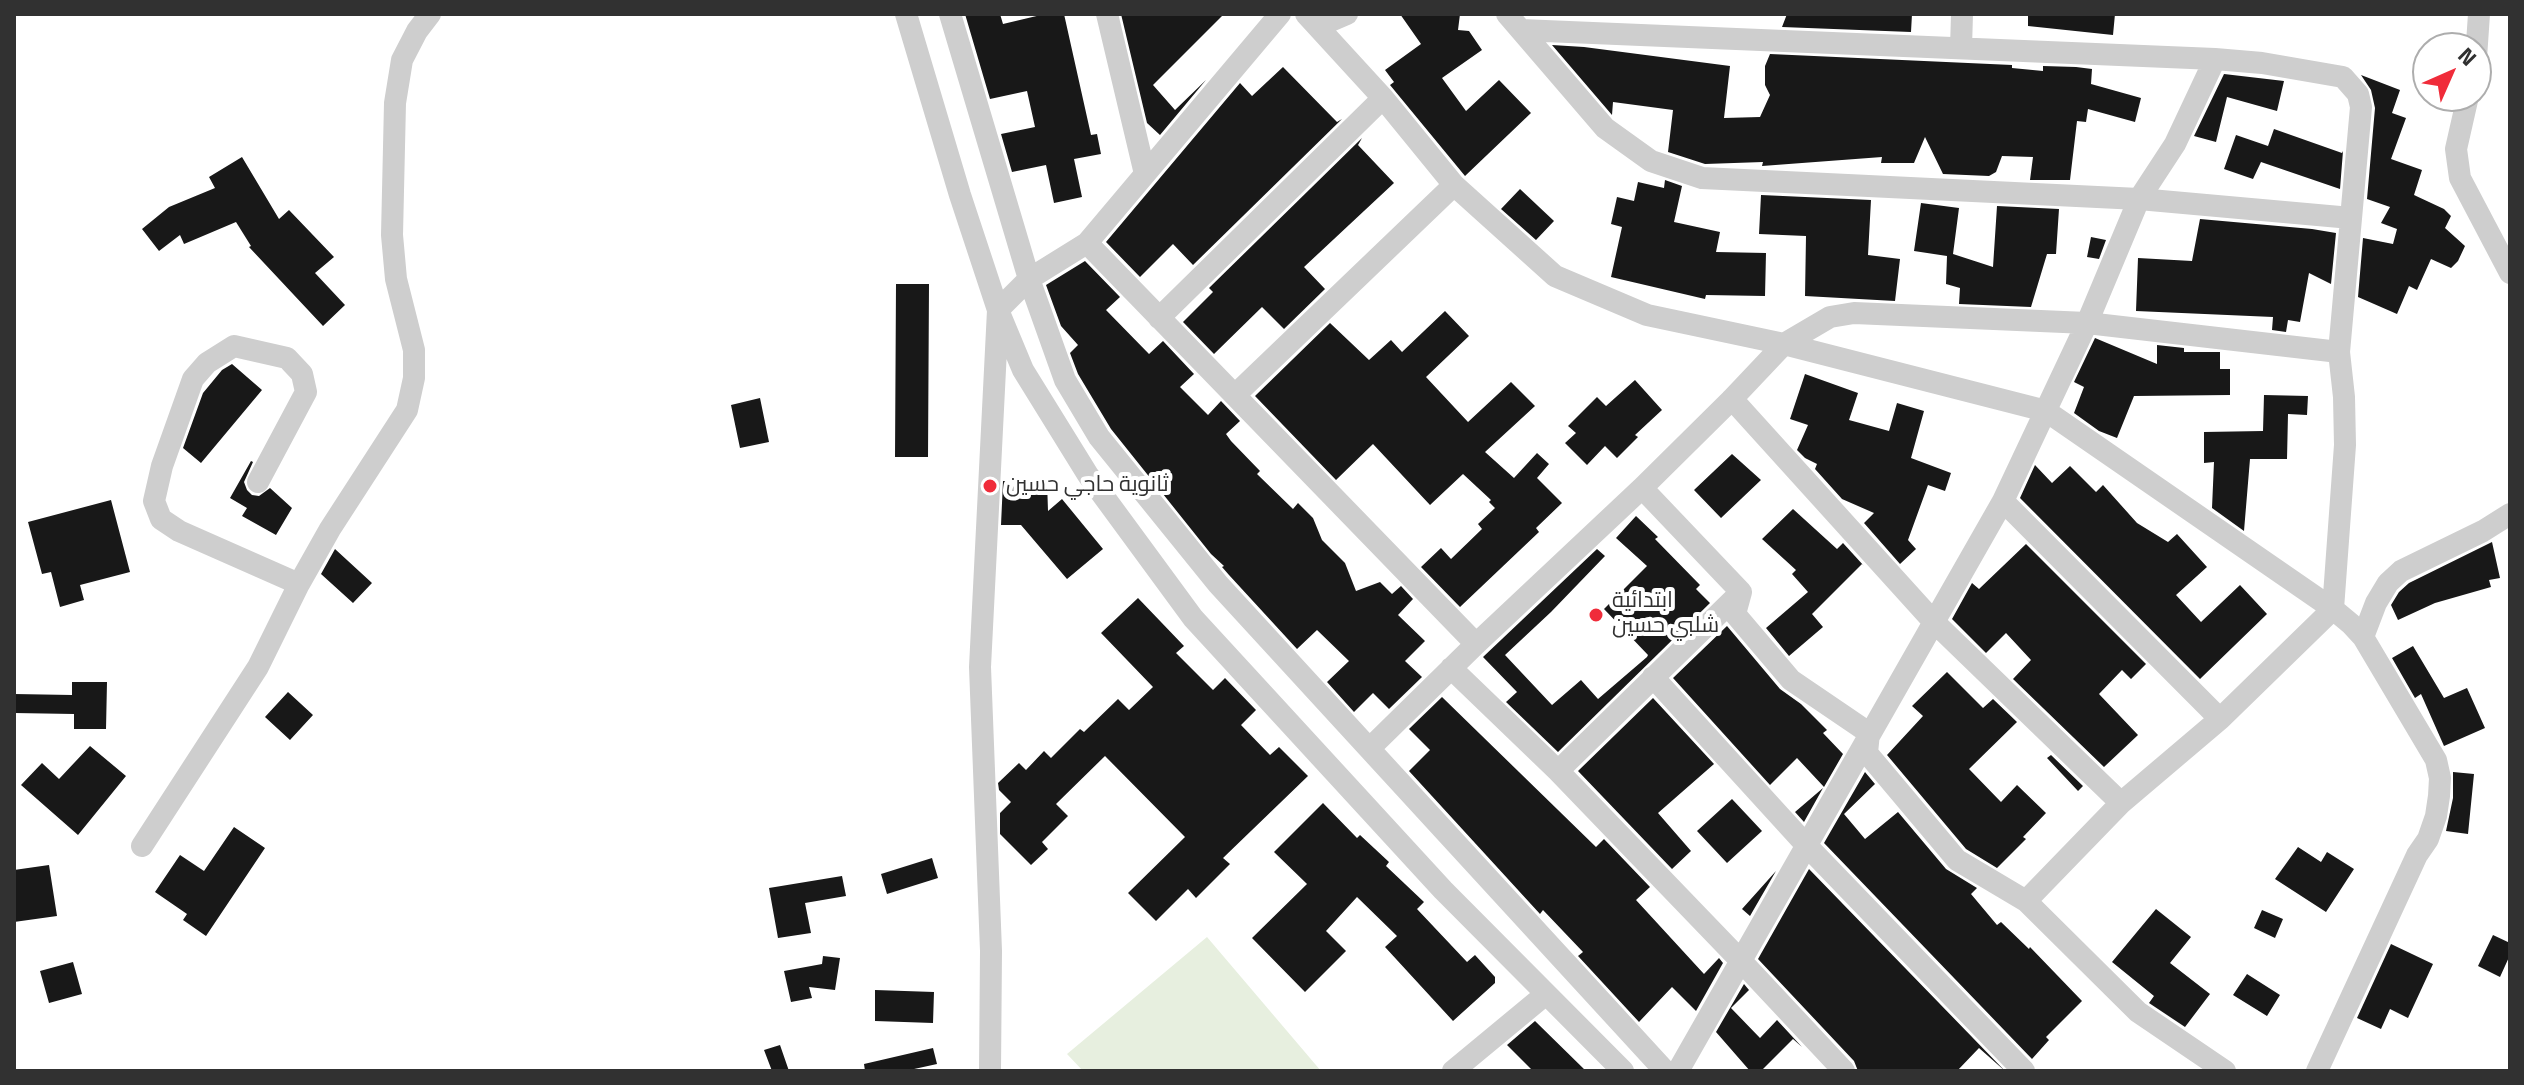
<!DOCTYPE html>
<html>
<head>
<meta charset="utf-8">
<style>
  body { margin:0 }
  #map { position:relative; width:2524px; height:1085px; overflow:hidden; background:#fff; font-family:"Titillium Web",sans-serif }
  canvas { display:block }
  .frame { position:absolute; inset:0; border:16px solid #313131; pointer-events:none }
  .north { position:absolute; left:2412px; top:32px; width:80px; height:80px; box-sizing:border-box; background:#fff; border:2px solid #adadad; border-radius:50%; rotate:45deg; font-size:22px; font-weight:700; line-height:32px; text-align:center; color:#313131 }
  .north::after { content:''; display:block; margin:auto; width:28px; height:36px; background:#f02c3a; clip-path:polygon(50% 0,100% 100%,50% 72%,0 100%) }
</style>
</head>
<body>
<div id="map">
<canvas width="2524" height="1085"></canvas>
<div class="frame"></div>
<div class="north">N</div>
</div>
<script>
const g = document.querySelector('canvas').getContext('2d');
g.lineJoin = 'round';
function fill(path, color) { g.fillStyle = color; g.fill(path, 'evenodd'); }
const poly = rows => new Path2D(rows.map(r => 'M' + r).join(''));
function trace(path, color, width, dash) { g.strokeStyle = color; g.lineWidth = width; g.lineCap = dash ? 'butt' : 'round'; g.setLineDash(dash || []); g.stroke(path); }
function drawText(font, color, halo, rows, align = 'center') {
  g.font = font + ' "Titillium Web",Cairo,sans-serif'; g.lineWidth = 8; g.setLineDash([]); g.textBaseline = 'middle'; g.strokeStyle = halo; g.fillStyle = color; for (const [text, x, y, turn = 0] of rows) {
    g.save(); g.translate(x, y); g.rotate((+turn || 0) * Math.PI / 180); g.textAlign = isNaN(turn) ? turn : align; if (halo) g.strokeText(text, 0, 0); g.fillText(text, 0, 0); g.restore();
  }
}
fill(poly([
  [1207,937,1321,1071,1083,1071,1067,1054]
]), '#e7efdf');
fill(poly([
  [965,14,1000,14,1003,24,1045,14,1064,14,1091,135,1097,134,1101,154,1074,159,1082,197,1054,203,1046,165,1012,172,1001,134,1035,127,1027,91,990,99],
  [1121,14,1224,14,1153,85,1175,110,1206,80,1160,135,1147,123],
  [1400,14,1460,14,1458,30,1469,31,1482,50,1442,78,1466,111,1499,80,1531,113,1465,176,1390,85,1394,82,1385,70,1421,44],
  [1787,14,1912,14,1911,32,1782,27],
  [2028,14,2115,14,2113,35,2028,26],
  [1552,45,1584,47,1730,66,1724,118,1760,117,1770,95,1765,85,1765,66,1770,54,2012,65,2012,68,2043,71,2043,66,2076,67,2092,69,2091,84,2141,98,2135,122,2088,109,2086,122,2077,121,2070,180,2030,180,2033,157,2002,156,1996,172,1989,176,1943,174,1925,137,1914,163,1881,163,1882,157,1762,166,1763,162,1705,164,1668,152,1673,110,1613,102,1612,115],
  [1283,67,1337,122,1342,119,1193,265,1173,244,1140,277,1106,242,1240,83,1252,96],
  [2224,74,2284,81,2277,111,2227,97,2216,142,2194,136],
  [2361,75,2400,90,2392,113,2406,118,2391,159,2422,170,2414,195,2444,209,2451,216,2445,228,2465,246,2458,261,2451,268,2431,259,2417,290,2409,286,2397,314,2358,297,2363,238,2393,244,2397,229,2381,223,2390,207,2367,199,2375,108,2371,90],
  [2274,129,2342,153,2343,151,2340,189,2261,162,2253,179,2224,169,2236,135,2268,146],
  [1362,138,1358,145,1394,183,1304,267,1325,289,1284,329,1262,307,1214,354,1183,322,1213,292,1209,288],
  [242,157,279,219,289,210,334,257,315,273,345,305,323,326,249,247,251,246,236,222,184,244,180,235,159,251,142,229,169,207,215,188,209,177],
  [1665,180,1682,186,1674,222,1720,232,1716,252,1766,253,1765,296,1706,295,1705,299,1611,277,1622,227,1611,224,1617,197,1634,201,1638,182,1664,188],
  [1520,189,1554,221,1536,240,1501,209],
  [1761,195,1871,200,1868,255,1900,259,1895,301,1805,296,1806,236,1759,234],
  [1921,203,1959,208,1953,254,1993,267,1997,206,2059,209,2056,254,2047,254,2031,307,1959,304,1960,288,1946,284,1947,256,1914,251],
  [2200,219,2312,229,2336,233,2331,284,2309,273,2300,322,2288,320,2286,332,2272,330,2273,317,2136,311,2138,258,2192,261],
  [2091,237,2106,240,2099,259,2087,257],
  [1085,261,1120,297,1106,310,1149,354,1163,341,1194,374,1180,387,1208,415,1221,401,1240,421,1226,434,1231,441,1260,471,1257,474,1293,509,1298,503,1313,518,1322,540,1345,563,1356,591,1380,582,1392,594,1401,586,1413,599,1398,615,1425,641,1405,661,1422,677,1389,709,1373,693,1354,712,1327,682,1349,661,1317,630,1297,649,1229,575,1222,567,1224,566,1211,554,1111,429,1078,374,1070,353,1078,345,1061,326,1046,285],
  [896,284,929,284,928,457,895,457],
  [1445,311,1469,336,1426,377,1468,422,1511,382,1535,406,1485,452,1514,478,1537,453,1549,464,1537,478,1562,503,1536,528,1539,532,1460,607,1421,567,1441,548,1451,559,1482,529,1478,524,1495,508,1489,502,1491,500,1463,474,1430,505,1373,444,1336,480,1255,396,1330,323,1369,360,1391,340,1402,352],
  [2095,338,2157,364,2157,345,2184,348,2184,352,2220,352,2220,369,2230,369,2230,395,2134,396,2117,438,2099,431,2074,413,2084,387,2074,382],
  [232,364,262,390,201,463,183,448,203,393,222,370],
  [1805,374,1858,393,1849,420,1889,431,1897,403,1924,411,1911,458,1951,473,1945,491,1928,485,1908,540,1916,549,1900,564,1864,523,1874,513,1842,499,1815,469,1817,464,1805,458,1797,450,1808,425,1790,419],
  [1635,380,1662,410,1635,435,1638,437,1617,458,1605,446,1587,465,1565,443,1576,433,1568,426,1597,397,1606,406],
  [2264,395,2308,396,2307,415,2288,414,2287,459,2250,459,2244,531,2212,508,2214,462,2204,463,2204,432,2263,431],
  [760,398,769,442,740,448,731,405],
  [1732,454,1761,480,1721,518,1694,490],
  [251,461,253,462,244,482,247,490,252,495,259,496,270,488,292,508,276,535,242,516,247,508,230,498],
  [2035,465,2052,483,2070,466,2096,492,2103,485,2137,523,2168,542,2177,534,2207,567,2176,595,2201,622,2240,585,2267,614,2200,679,2020,498],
  [1003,481,1047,481,1048,511,1062,499,1103,549,1067,579,1021,525,1001,525],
  [111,500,130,572,80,585,84,600,60,607,51,572,42,574,28,522],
  [1793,509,1837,549,1843,543,1864,566,1862,564,1812,614,1823,627,1789,656,1766,628,1808,592,1792,574,1796,570,1762,539],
  [1636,516,1658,537,1655,539,1700,585,1696,589,1710,603,1558,752,1506,702,1517,692,1483,657,1597,549,1605,556,1551,612,1505,655,1552,705,1581,680,1598,699,1647,657,1648,655,1604,609,1647,566,1616,538],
  [2492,542,2500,578,2489,580,2491,587,2435,603,2398,620,2391,605,2399,592,2409,583],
  [2026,544,2146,664,2131,679,2122,670,2099,694,2138,735,2104,767,2013,679,2031,660,2006,633,1986,653,1952,619,1972,583,1979,589],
  [335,549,372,583,353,603,321,574],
  [1138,598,1184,646,1176,653,1213,690,1225,678,1256,710,1241,725,1270,755,1279,747,1308,776,1223,858,1230,864,1196,898,1188,889,1156,921,1128,893,1185,837,1105,756,1056,804,1068,816,1042,842,1048,849,1031,865,1000,834,1000,813,1011,802,999,790,998,783,1019,763,1026,770,1044,751,1051,758,1080,729,1084,732,1118,699,1129,710,1153,687,1101,633],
  [1727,626,1780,689,1801,704,1827,730,1823,733,1843,754,1824,787,1797,758,1770,785,1673,678],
  [2413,646,2444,698,2467,688,2485,728,2444,746,2421,694,2415,698,2392,658],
  [1947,672,1983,708,1993,699,2017,722,1969,769,2001,802,2017,785,2046,813,2023,837,2026,839,1997,868,1966,849,1887,755,1923,716,1912,706],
  [72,682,107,682,106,729,74,729,74,714,14,713,14,694,72,695],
  [288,692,313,715,290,740,265,717],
  [1442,697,1596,847,1604,839,1650,887,1636,900,1704,974,1719,958,1723,963,1696,1011,1672,987,1639,1022,1578,956,1583,952,1543,910,1540,914,1409,771,1430,750,1409,729],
  [1653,698,1714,764,1658,813,1691,851,1672,869,1578,771],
  [90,746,126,776,78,835,21,785,42,763,59,779],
  [2051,755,2083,786,2078,791,2047,758],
  [1865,772,1875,784,1844,814,1865,839,1898,812,1946,869,1977,888,1971,894,1997,925,2001,922,2029,949,2030,947,2082,1001,2046,1037,2049,1040,2032,1059,1824,843],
  [2453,772,2474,774,2468,834,2446,831,2453,798],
  [1823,788,1804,822,1795,812],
  [1732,799,1762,831,1727,863,1697,831],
  [1323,803,1357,838,1360,835,1389,862,1386,866,1424,902,1417,909,1467,962,1475,955,1495,977,1495,983,1453,1021,1385,947,1397,936,1357,897,1326,931,1346,951,1305,992,1252,938,1307,884,1274,852],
  [234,827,265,848,206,936,183,920,187,914,155,892,180,855,204,871],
  [2298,847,2321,862,2327,852,2354,869,2326,912,2275,879],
  [932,858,938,878,887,894,881,874],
  [49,865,57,916,14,922,14,870],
  [1809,869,2005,1071,1979,1048,1957,1071,1858,1071,1854,1061,1758,959],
  [1776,871,1750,916,1742,909],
  [842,876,846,896,805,903,811,933,778,938,769,888],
  [2156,909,2191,937,2170,963,2210,994,2185,1027,2149,1003,2154,996,2112,962],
  [2262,910,2283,919,2275,938,2254,928],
  [2493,935,2510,943,2510,955,2500,977,2478,966],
  [2391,944,2433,964,2408,1018,2390,1009,2381,1029,2357,1018],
  [823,956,840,958,835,990,809,987,812,998,791,1002,784,971,822,964],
  [73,962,82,994,49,1003,40,971],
  [2247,974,2280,995,2267,1016,2233,995],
  [1744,984,1749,990,1731,1008,1760,1038,1777,1020,1802,1047,1793,1039,1761,1071,1750,1071,1716,1032],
  [875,990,934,992,933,1023,875,1021],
  [1535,1021,1586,1071,1533,1071,1507,1045],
  [780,1045,789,1071,772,1071,764,1050],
  [933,1048,937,1064,905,1071,865,1071,864,1064]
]), '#181818');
trace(poly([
  [906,14,960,195,998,310,1023,370,1088,475,1193,618,1443,890,1623,1071],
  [950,14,1029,279,1065,380,1099,437,1218,584,1665,1071],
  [1107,14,1145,174],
  [1306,14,1383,98,1454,185,1555,276,1647,315,1784,344,2046,411,2333,609,2351,624,2363,637,2436,760,2440,778,2439,796,2436,816,2428,839,2417,855,2317,1071],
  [1507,14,1605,128,1651,161,1702,178,2139,199,2351,218],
  [1319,26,1347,14],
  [1521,30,2215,59,2262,63,2343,77,2358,94,2361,107,2339,352],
  [1961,48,1962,14],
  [2476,58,2479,14],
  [2468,96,2456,149,2460,178,2510,273],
  [1087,243,1476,644],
  [1159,318,1383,98],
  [1235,395,1454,185],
  [1732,399,1933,621,2121,803],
  [258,482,306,392,302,374,287,358,234,346,207,363,193,379,162,466,154,501,161,519,179,531,299,584],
  [1642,488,1741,592,1735,614,1791,680,1869,733,1867,753,1957,860,2026,901,2138,1012,2225,1071],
  [2003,501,2220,719],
  [2363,637,2376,603,2388,583,2401,571,2483,531,2510,514],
  [1451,668,1558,771,1741,961,1844,1071],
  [1653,677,1808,847,2024,1071],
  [1370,748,1476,644,1642,488,1732,399,1784,344,1830,317,1854,313,2087,323,2339,352,2344,397,2345,445,2333,609,2220,719,2121,803,2026,901],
  [1558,771,1740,593],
  [142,846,258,667,299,584,330,529,407,410,414,378,414,350,396,279,392,235,395,103,402,60,417,31,430,14],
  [990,1071,991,951,980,667,998,310,1029,279,1087,243,1280,14],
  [1453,1071,1546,994],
  [1678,1071,2003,501,2087,323,2139,199,2175,144,2215,59]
]), '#cecece', 22);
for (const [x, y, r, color] of [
  [990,486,8,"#f02c3a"],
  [1596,615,8,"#f02c3a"]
]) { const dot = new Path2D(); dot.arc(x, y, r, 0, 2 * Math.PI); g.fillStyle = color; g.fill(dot); trace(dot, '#fff', 3); }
drawText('22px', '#313131', '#fff', [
  ["ثانوية حاجي حسين",1006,486],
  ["ابتدائية",1612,602],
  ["شلبي حسين",1612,627]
], 'left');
</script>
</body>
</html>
